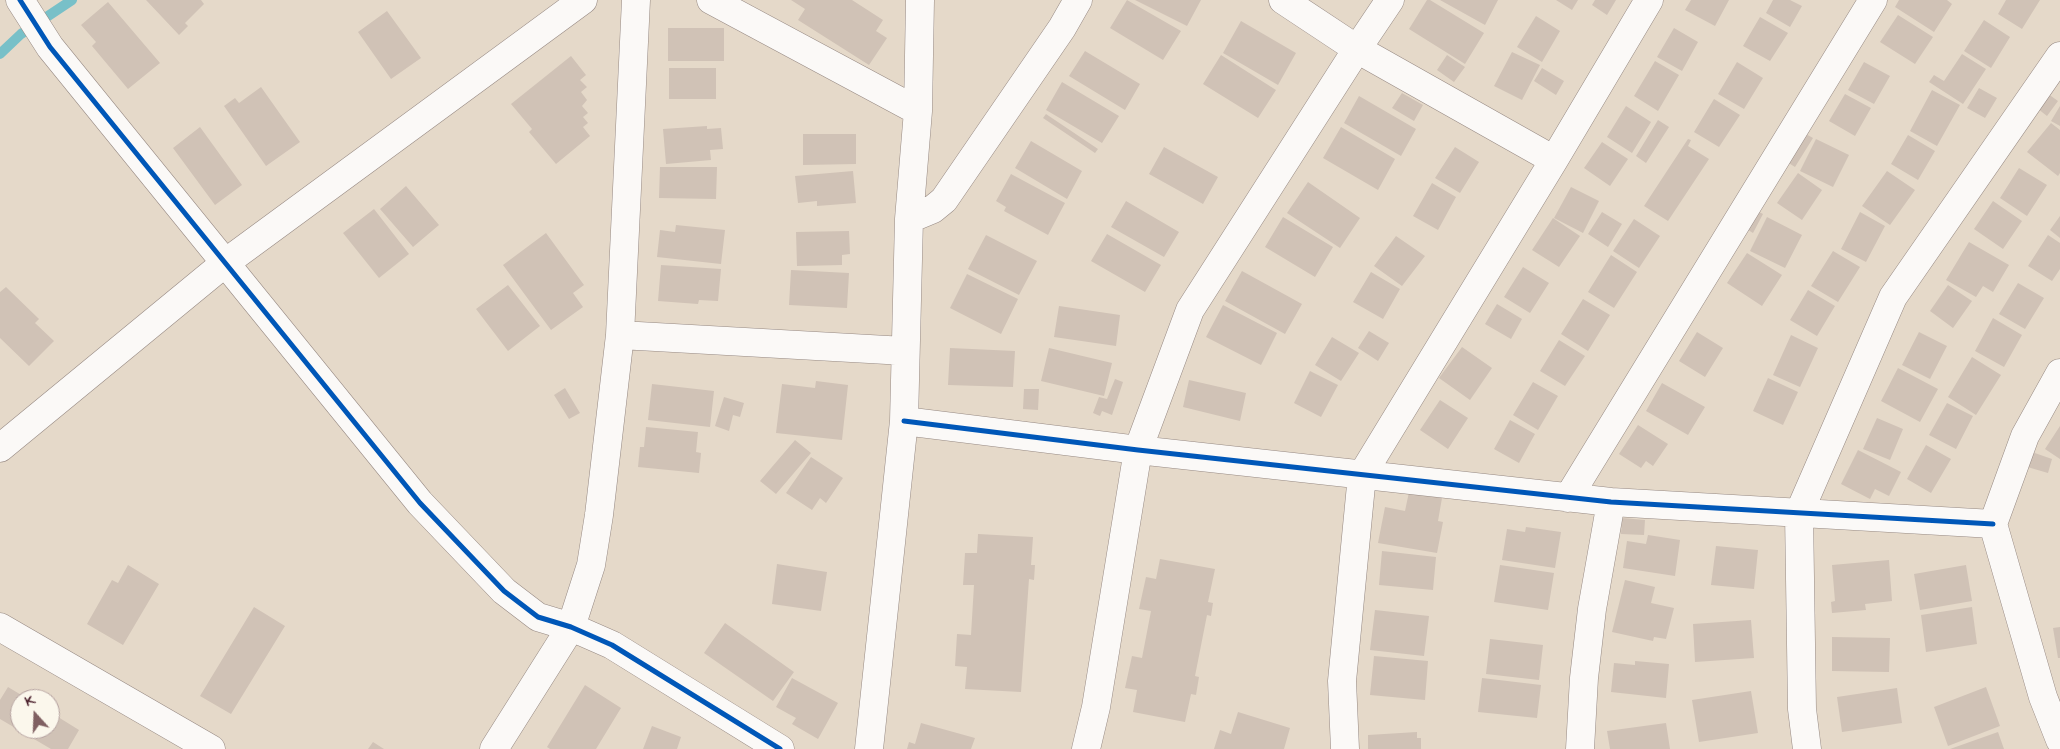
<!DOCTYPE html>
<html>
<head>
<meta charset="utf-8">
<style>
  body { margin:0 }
  #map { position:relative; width:2060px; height:749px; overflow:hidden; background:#e5d9c9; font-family:Mynerve,sans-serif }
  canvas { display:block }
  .north { position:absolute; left:10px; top:689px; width:50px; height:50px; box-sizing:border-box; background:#fbf7ec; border:1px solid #b4a19f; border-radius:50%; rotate:340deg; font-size:14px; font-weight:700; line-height:20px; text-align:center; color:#4a1f2b }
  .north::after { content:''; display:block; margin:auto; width:18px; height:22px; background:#806062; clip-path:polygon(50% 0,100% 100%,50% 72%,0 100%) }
</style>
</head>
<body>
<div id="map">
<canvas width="2060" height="749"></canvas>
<div class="north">K</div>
</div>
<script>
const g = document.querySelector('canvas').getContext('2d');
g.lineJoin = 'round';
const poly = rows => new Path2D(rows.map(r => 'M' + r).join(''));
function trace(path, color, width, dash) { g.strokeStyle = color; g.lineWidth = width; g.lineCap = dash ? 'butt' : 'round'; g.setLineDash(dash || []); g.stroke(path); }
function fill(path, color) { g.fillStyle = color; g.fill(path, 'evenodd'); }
trace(poly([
  [0,54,21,34,72,0]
]), '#78c0c8', 10);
fill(poly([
  [146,0,201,0,204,4,185,23,188,26,179,35],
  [791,0,852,0,883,20,876,31,887,38,869,65,798,20,805,9],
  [1127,0,1181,31,1163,60,1110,28],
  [1135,0,1201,0,1187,26],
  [1427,0,1430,0,1484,33,1465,64,1409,29],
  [1440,0,1498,0,1485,25],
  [1556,0,1578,0,1572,10],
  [1595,0,1616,0,1607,15,1592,5],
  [1691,0,1729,0,1715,26,1685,10],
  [1773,0,1790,0,1802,6,1790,27,1766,13],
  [1899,0,1947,0,1952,4,1934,32,1895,7],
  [2006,0,2040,0,2022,29,1998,14],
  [108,2,160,63,128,89,92,46,96,42,81,25],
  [387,11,421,58,391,79,358,32],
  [1898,15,1933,37,1915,64,1880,42],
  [1536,16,1560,31,1542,62,1517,47],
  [1760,17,1788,33,1770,61,1743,46],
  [1984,20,2010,37,1991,68,1964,51],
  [1241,21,1296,53,1278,85,1223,53],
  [668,28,724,28,724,61,668,61],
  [1674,28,1698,42,1682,71,1657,57],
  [1085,51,1140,84,1125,110,1069,76],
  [1512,52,1540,65,1522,100,1494,86],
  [1962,54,1986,69,1963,104,1929,82,1934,75,1944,81],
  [1221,55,1276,90,1258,118,1203,84],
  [1447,55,1465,67,1454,82,1437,70],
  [571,56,586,75,580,80,587,87,581,92,587,100,582,106,588,113,583,117,588,123,583,127,590,136,556,164,529,132,532,129,511,104],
  [1655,61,1679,75,1658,111,1634,96],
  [1737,62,1763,78,1744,109,1718,94],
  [1864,62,1890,76,1874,104,1848,90],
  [669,68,716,68,716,99,669,99],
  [1542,68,1564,81,1556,95,1534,81],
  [1062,82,1119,116,1102,143,1046,110],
  [261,87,300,142,266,166,224,106,235,98,239,103],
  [1979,88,1997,98,1985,118,1967,108],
  [1932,90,1960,105,1937,146,1910,131],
  [2044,91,2058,101,2047,116,2033,105],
  [1402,93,1423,105,1414,121,1392,108],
  [1845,94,1871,108,1855,136,1829,121],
  [1359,96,1416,129,1401,156,1344,123],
  [1714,99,1740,115,1719,147,1694,132],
  [1626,106,1651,122,1632,153,1607,137],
  [2060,106,2060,126,2051,121],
  [1046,114,1098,149,1095,153,1043,118],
  [1658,120,1669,127,1646,163,1636,156],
  [2051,123,2060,130,2060,173,2058,176,2027,152],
  [707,126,707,129,721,128,723,149,710,150,711,160,666,164,663,129],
  [200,127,242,185,215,205,173,148],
  [1341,127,1395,159,1378,190,1323,158],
  [1797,129,1813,138,1795,167,1779,157],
  [803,134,856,134,856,164,803,165],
  [1908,135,1935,151,1918,180,1891,164],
  [1688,139,1691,140,1688,146,1709,159,1668,221,1644,206],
  [1816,139,1849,155,1833,187,1800,171],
  [1031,141,1082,171,1067,199,1015,168],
  [1602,142,1628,159,1610,186,1584,168],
  [1164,147,1218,177,1203,204,1149,174],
  [1455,147,1479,162,1460,193,1435,178],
  [660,167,717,167,716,199,659,198],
  [2019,168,2047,185,2027,216,2000,198],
  [853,171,856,203,817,206,817,201,798,203,795,176],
  [1887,171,1915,190,1890,225,1862,206],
  [1798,173,1822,190,1802,220,1777,203],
  [1011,174,1065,203,1048,235,1004,211,1006,207,996,201],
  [1308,182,1360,218,1340,248,1287,213],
  [1432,183,1456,197,1438,230,1413,216],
  [406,186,439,225,413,247,380,209],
  [1571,187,1599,201,1583,233,1554,218],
  [1126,201,1179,232,1164,257,1111,227],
  [1993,201,2022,221,2003,249,1974,229],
  [1750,207,1763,214,1753,233,1740,225],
  [374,209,409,254,379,278,343,233],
  [1602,212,1622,224,1608,247,1588,234],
  [1860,212,1885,226,1866,262,1841,249],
  [2060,216,2060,238,2050,230],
  [1283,217,1333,247,1315,277,1265,247],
  [1767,217,1802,235,1785,268,1750,251],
  [1553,218,1580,236,1559,267,1532,250],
  [1634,219,1660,236,1639,268,1613,251],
  [676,225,725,230,721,264,657,257,660,230,675,232],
  [849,231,850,254,842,255,842,265,797,266,796,232],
  [546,233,584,285,573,293,583,307,551,330,503,265],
  [1107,234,1161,265,1145,292,1091,261],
  [986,235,1037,261,1019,295,968,269],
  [2048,235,2060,243,2060,269,2052,281,2028,266],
  [1396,236,1425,256,1402,286,1374,266],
  [1969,242,2009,265,1993,292,1983,286,1976,297,1946,280],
  [1833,251,1860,267,1838,302,1811,286],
  [1747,253,1782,275,1762,306,1727,283],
  [1611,255,1637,272,1614,308,1588,292],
  [661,265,721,269,718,301,699,300,698,304,658,301],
  [1523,267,1549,283,1530,313,1504,297],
  [791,270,849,273,847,308,789,305],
  [1242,271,1302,304,1285,334,1225,301],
  [1371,272,1400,289,1383,319,1353,302],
  [967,274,1018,299,1001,334,950,308],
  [2018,283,2044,298,2025,329,1999,314],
  [508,285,540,326,508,351,476,309],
  [1948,285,1972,301,1953,328,1930,311],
  [6,287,39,319,35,323,54,341,29,366,0,338,0,292],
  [1808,290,1835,306,1817,336,1790,320],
  [1583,299,1610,315,1588,351,1561,334],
  [1497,304,1522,319,1511,339,1485,324],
  [1223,305,1277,333,1261,365,1206,337],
  [1059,306,1120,315,1116,346,1054,337],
  [1993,318,2022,335,2004,367,1975,351],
  [1369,331,1389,343,1378,361,1358,348],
  [1697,332,1723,348,1705,377,1679,361],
  [1919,332,1947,346,1930,379,1902,365],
  [1791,335,1818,348,1800,387,1773,375],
  [1332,337,1359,353,1341,381,1315,365],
  [1559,340,1585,356,1565,386,1540,371],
  [1462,347,1492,368,1470,400,1439,378],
  [950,348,1015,351,1013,387,948,385],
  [1049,348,1112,363,1104,396,1041,381],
  [1972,357,2001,375,1976,415,1948,397],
  [1898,368,1938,389,1920,422,1881,401],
  [1310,371,1338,385,1321,417,1294,403],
  [1768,378,1798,392,1783,425,1753,411],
  [1115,379,1123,382,1112,415,1102,411,1100,416,1093,413,1099,397,1107,399],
  [1189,380,1246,393,1240,421,1183,407],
  [816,381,848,385,842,440,776,433,782,384,815,388],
  [1533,382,1558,396,1538,430,1513,415],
  [1662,383,1705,407,1688,435,1646,411],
  [652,384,714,391,710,427,648,420],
  [565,388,580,413,569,419,554,395],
  [1024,389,1039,389,1038,410,1023,409],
  [724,397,744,403,740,417,733,415,729,431,715,426],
  [1440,400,1468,418,1448,449,1420,430],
  [1947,403,1973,416,1956,449,1929,435],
  [1877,418,1903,429,1890,460,1863,449],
  [1510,420,1535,434,1519,463,1494,449],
  [1638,425,1668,444,1653,466,1646,461,1641,468,1619,454],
  [2060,426,2060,459,2045,449],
  [646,427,698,432,696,452,701,453,699,473,638,467,640,447,644,447],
  [795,440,811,453,776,494,760,481],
  [1926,445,1951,459,1931,493,1907,479],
  [1858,450,1901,472,1889,496,1875,489,1870,499,1841,484],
  [2029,451,2052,459,2048,473,2024,466],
  [811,457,843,478,826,503,820,498,812,510,786,493],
  [1409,492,1442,498,1438,521,1443,522,1437,553,1378,543,1385,507,1405,511],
  [1622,518,1645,520,1644,535,1621,534],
  [1526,527,1561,532,1555,568,1502,560,1507,529,1525,532],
  [978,534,1033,537,1031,565,1035,565,1034,580,1029,579,1021,692,965,689,967,667,955,666,957,634,971,635,974,585,963,585,965,553,977,553],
  [1648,535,1680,540,1675,576,1623,568,1627,541,1646,544],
  [1716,546,1758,550,1754,589,1711,585],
  [1382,551,1436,557,1433,590,1379,585],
  [1160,559,1215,569,1208,602,1213,603,1211,616,1207,615,1195,676,1199,677,1196,695,1191,694,1185,722,1133,712,1137,690,1125,688,1132,656,1142,658,1151,611,1139,609,1146,577,1156,579],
  [1889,560,1892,601,1865,604,1866,610,1832,613,1831,602,1835,601,1832,565],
  [777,564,827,572,821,611,772,604],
  [128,565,159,584,123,645,87,624,112,580,118,583],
  [1500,565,1554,573,1548,610,1494,602],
  [1966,565,1972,601,1920,610,1914,574],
  [1625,580,1655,587,1651,603,1674,608,1666,639,1654,637,1653,641,1612,632],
  [254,607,285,626,231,714,200,696],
  [1972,607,1977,644,1926,652,1921,615],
  [1375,610,1429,616,1424,656,1370,650],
  [1751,620,1754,658,1695,662,1693,624],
  [725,623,794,672,773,701,704,653],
  [2060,627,2060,658,2058,658,2053,628],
  [1832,637,1890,638,1889,672,1832,671],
  [1490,639,1543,645,1539,680,1486,674],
  [1374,656,1428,661,1425,700,1370,695],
  [1635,661,1669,664,1666,698,1611,692,1614,663,1635,665],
  [792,678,838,703,818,739,792,724,796,718,776,707],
  [1482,678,1541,685,1537,718,1478,712],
  [585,685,621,708,596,749,550,749,547,747],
  [8,687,28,699,20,699,20,729,50,729,50,712,79,730,68,749,51,749,0,719,0,700],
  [1986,687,2000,726,1948,746,1934,707],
  [1897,688,1902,723,1842,732,1837,697],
  [1751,691,1758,733,1699,742,1692,700],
  [1238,712,1290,728,1284,749,1214,749,1220,730,1231,734],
  [921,723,975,738,971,749,907,749,909,742,915,744],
  [1666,723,1670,749,1610,749,1607,731],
  [652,726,681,737,677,749,643,749],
  [1417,732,1417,738,1421,738,1421,749,1368,749,1368,735],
  [1998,732,2004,749,1950,749],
  [373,742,384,749,368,749]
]), '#d0c2b6');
const minor = poly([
  [20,0,50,47,420,503,504,591,538,617,571,627,612,645,780,749],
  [711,0,918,111],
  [1283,0,1357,49,1554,160],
  [909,219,933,209,944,200,1062,28,1078,0],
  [620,335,905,351],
  [2060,373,2025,436,1993,524,2043,697,2060,740],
  [904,421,1138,450,1611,502,1993,524],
  [0,448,225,263,583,0],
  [1568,498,1873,0],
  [0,627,211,749],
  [494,749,571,627,591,565,599,515,620,335,636,0],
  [869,749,904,421,909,219,918,111,920,0],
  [1086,749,1096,707,1138,450,1190,310,1357,49,1390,0],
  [1345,749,1342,681,1362,475,1554,160,1649,0],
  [1580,749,1584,678,1592,609,1611,502],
  [1807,749,1802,709,1799,513,1893,297,2060,56]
]);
trace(minor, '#968983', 29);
trace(minor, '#fbf9f7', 28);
trace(poly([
  [20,0,50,47,420,503,504,591,538,617,571,627,612,645,780,749],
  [904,421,1138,450,1611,502,1993,524]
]), '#0057b8', 5);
</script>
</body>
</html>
